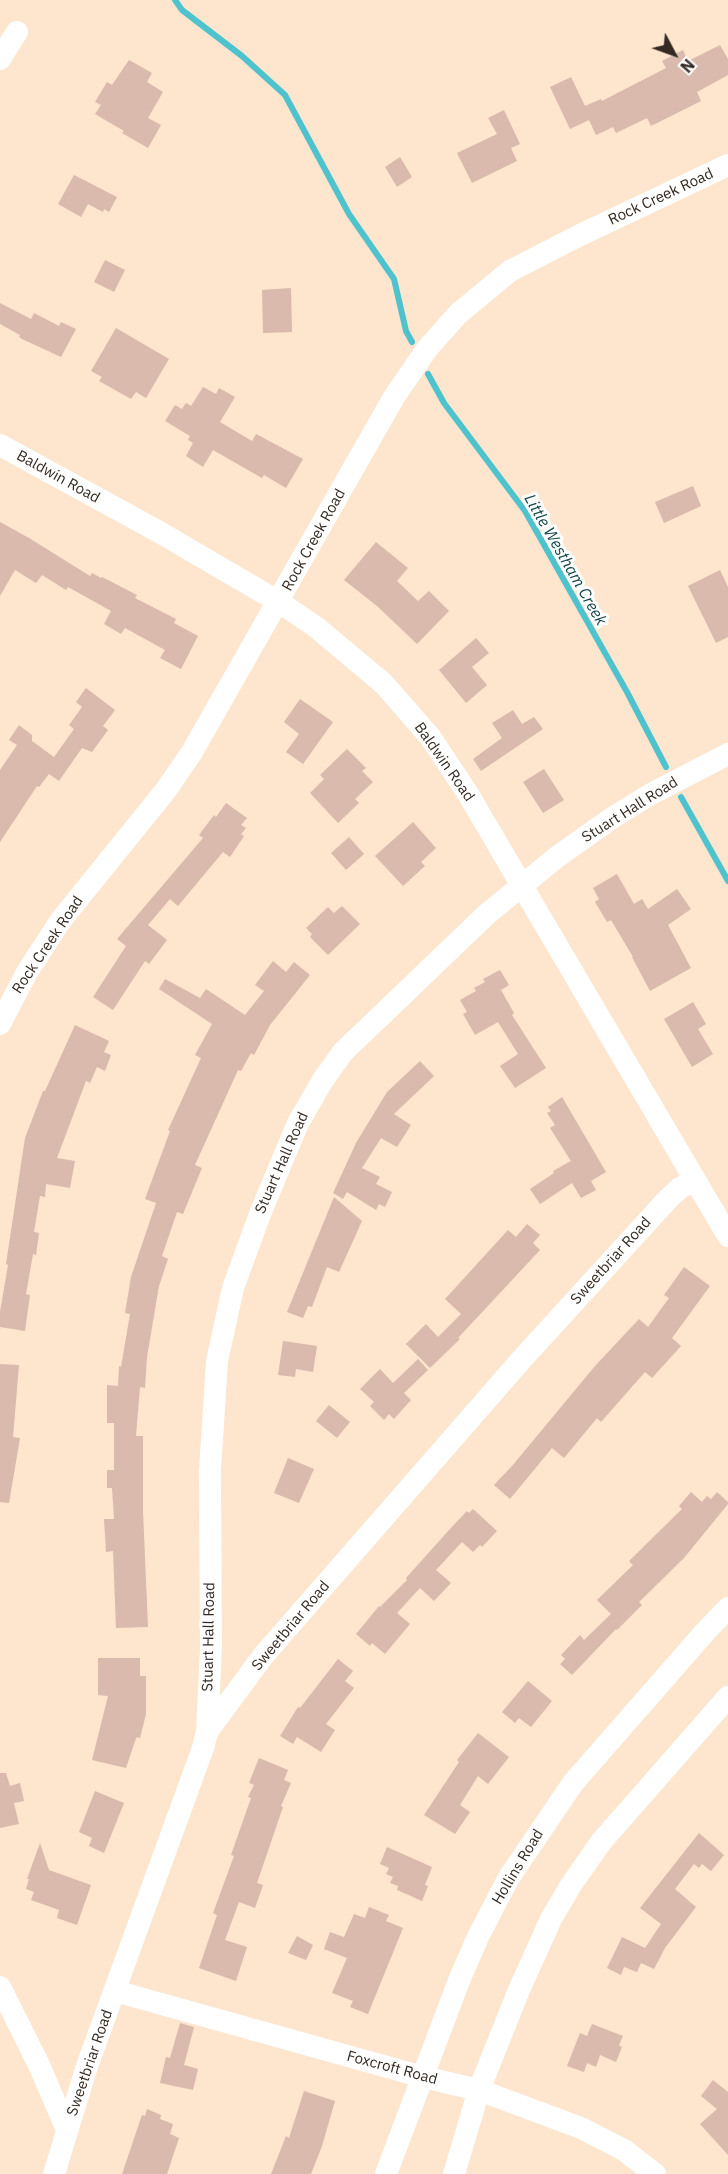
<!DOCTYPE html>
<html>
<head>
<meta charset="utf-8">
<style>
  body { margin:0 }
  #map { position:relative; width:728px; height:2174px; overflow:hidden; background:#fde5ce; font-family:"IBM Plex Sans",sans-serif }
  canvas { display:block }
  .north { position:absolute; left:644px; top:24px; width:60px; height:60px; -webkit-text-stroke:4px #fff; paint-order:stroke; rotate:131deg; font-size:16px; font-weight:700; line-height:24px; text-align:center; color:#342a22 }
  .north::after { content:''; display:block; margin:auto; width:21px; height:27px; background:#342a22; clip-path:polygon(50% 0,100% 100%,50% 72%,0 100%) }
</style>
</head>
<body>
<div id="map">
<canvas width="728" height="2174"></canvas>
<div class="north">N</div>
</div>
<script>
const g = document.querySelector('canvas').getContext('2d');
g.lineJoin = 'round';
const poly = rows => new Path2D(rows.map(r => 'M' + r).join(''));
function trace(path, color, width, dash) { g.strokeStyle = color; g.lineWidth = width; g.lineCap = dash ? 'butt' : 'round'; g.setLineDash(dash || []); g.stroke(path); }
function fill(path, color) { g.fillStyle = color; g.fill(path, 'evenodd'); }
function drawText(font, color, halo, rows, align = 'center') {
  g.font = font + ' "IBM Plex Sans",sans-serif'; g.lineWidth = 6; g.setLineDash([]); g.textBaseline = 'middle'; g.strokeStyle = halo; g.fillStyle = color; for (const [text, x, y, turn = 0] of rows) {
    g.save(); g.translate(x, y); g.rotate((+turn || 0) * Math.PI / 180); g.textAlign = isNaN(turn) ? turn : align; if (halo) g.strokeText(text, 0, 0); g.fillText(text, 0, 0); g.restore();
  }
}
trace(poly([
  [175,0,182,10,242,56,285,95,349,214,394,279,406,331,412,342],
  [428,374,444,403,525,511,627,692,666,767],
  [681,797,728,881]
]), '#4ec3cd', 6);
fill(poly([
  [720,45,728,59,728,75,697,92,701,101,651,126,647,118,616,133,613,127,596,135,589,120,570,129,550,87,571,77,585,106,601,99,602,101,666,68,662,61,683,50,688,61],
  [129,60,152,73,147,82,163,92,148,118,161,125,148,148,122,133,124,131,95,114,101,105,95,102,107,82,112,85],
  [504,110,520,144,511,148,517,161,472,183,457,153,497,134,488,118],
  [400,157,412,177,397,187,385,167],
  [74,175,117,197,109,212,104,209,103,212,88,204,81,217,58,204],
  [105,260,125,270,114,292,94,282],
  [291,288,292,332,263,333,262,290],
  [0,303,31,319,34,313,59,326,61,322,76,329,61,357,22,339,19,337,20,335,0,324],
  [116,328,169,359,146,398,136,392,131,399,99,381,102,377,91,371],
  [203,387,216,394,219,388,235,397,220,422,252,441,256,434,303,459,286,488,264,475,262,478,213,450,203,467,186,456,193,443,188,440,190,436,165,421,175,405,182,409,186,403,191,406],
  [693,486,701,506,664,523,655,502],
  [0,522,29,538,90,576,92,573,101,578,102,577,137,595,135,598,176,619,174,623,198,636,181,669,160,658,165,650,125,628,121,634,104,624,111,611,68,587,66,590,42,575,36,583,15,570,0,596],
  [376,542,408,568,397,581,418,601,429,591,449,611,417,644,377,606,344,580],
  [720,570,728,587,728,637,716,643,688,586],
  [476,638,489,653,472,667,487,685,466,703,439,670],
  [86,688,115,710,103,726,108,730,92,752,82,748,59,781,49,774,39,787,37,786,0,842,0,770,17,745,9,740,19,725,32,735,32,741,54,757,74,729,69,725,82,707,76,702],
  [300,699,333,722,303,764,286,752,299,734,284,722],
  [513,710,522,724,534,717,543,729,481,771,473,759,502,738,492,723],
  [347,749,366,768,362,771,373,782,355,799,359,803,338,823,310,793,324,779,320,775],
  [544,769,564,800,543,813,523,782],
  [226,803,247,818,241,825,246,828,241,834,244,836,230,857,223,852,178,906,170,899,148,925,167,940,149,964,145,961,113,1010,93,997,126,946,117,939,203,838,199,835,214,815,216,817],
  [413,822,436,848,421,862,425,866,403,886,375,856],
  [349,837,364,854,346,870,331,853],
  [617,874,634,904,642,899,648,909,677,889,691,909,668,925,691,968,650,991,632,957,633,957,611,920,607,922,595,902,599,899,593,888],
  [342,906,360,924,328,955,310,937,312,934,306,928,328,907,334,913],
  [273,961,286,972,294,962,310,975,270,1025,254,1055,251,1053,241,1071,238,1070,195,1165,202,1168,183,1214,177,1212,162,1256,168,1259,159,1286,147,1357,145,1388,140,1387,136,1436,143,1436,143,1511,148,1627,116,1628,113,1551,106,1552,104,1519,114,1519,112,1488,107,1488,107,1470,114,1470,114,1423,107,1423,107,1385,118,1386,119,1366,121,1367,130,1314,125,1313,131,1277,156,1203,145,1199,170,1131,168,1130,201,1058,195,1055,212,1024,159,989,165,979,200,998,206,989,245,1015,264,991,255,985],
  [500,970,509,985,501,990,514,1013,512,1015,546,1068,515,1088,500,1066,518,1054,498,1022,475,1035,463,1014,467,1012,460,1000,476,991,474,988,485,982,483,979],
  [693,1002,706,1024,698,1029,713,1054,692,1067,664,1019],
  [75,1025,109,1041,104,1052,111,1055,105,1071,97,1067,90,1083,86,1081,57,1158,75,1161,70,1188,46,1184,45,1197,40,1196,34,1232,39,1233,36,1255,33,1254,26,1294,30,1295,25,1331,0,1327,0,1312,8,1265,6,1264,25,1138,43,1091,45,1091],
  [420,1061,434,1076,394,1114,411,1125,397,1147,381,1138,362,1168,380,1177,376,1184,392,1192,385,1207,379,1204,376,1210,347,1192,343,1199,333,1193,356,1143,387,1092],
  [562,1097,606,1172,591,1181,596,1190,581,1198,572,1183,540,1204,530,1189,554,1173,553,1171,571,1161,550,1128,555,1125,547,1113,551,1111,548,1107],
  [334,1197,362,1221,339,1272,327,1267,312,1307,308,1306,303,1318,287,1312],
  [527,1224,540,1235,533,1243,540,1250,458,1338,460,1339,430,1368,406,1344,426,1324,438,1337,461,1314,445,1299,508,1230,516,1237],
  [684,1267,710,1286,672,1338,681,1346,652,1378,645,1372,601,1422,597,1418,564,1458,552,1448,510,1499,494,1485,512,1466,595,1366,639,1319,648,1327,669,1298,664,1295],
  [283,1341,317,1346,313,1372,296,1369,295,1377,278,1375],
  [418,1359,428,1370,404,1393,411,1400,394,1419,389,1414,384,1420,370,1406,374,1402,360,1389,380,1369,393,1383],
  [0,1364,19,1365,13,1437,20,1438,9,1503,0,1502],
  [329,1405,350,1422,337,1438,316,1421],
  [288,1458,314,1469,299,1503,274,1493],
  [691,1492,702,1502,707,1496,711,1499,717,1492,728,1502,728,1504,684,1558,639,1602,642,1605,617,1630,616,1629,572,1675,560,1664,565,1659,561,1655,580,1635,584,1640,611,1614,597,1600,633,1565,629,1561,682,1509,679,1506],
  [473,1509,497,1531,482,1547,480,1545,473,1552,462,1542,436,1570,451,1583,434,1601,420,1588,397,1613,410,1624,385,1654,372,1643,370,1646,356,1634,379,1606,380,1607,407,1580,406,1578,449,1530,467,1511,469,1513],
  [98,1658,140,1658,140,1676,146,1676,146,1714,140,1738,137,1737,135,1741,126,1768,92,1760,108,1696,98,1695],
  [338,1659,353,1671,345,1681,354,1688,326,1724,335,1730,321,1752,297,1737,293,1744,280,1736,298,1707,300,1708],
  [528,1681,552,1701,531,1727,519,1718,515,1723,502,1712],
  [478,1733,509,1757,488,1784,478,1776,460,1805,470,1812,455,1834,424,1815,459,1762,457,1760],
  [259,1758,288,1770,284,1780,291,1783,281,1806,283,1807,257,1883,263,1885,255,1908,239,1902,225,1940,247,1947,236,1981,199,1968,217,1915,213,1913,234,1856,231,1855,251,1798,248,1797,254,1785,249,1783],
  [0,1773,6,1773,10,1786,20,1783,24,1801,14,1803,19,1824,0,1828],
  [95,1791,124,1803,104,1853,89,1846,92,1838,79,1832],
  [699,1833,724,1855,711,1871,702,1864,699,1868,694,1864,675,1889,696,1907,665,1948,654,1969,641,1963,637,1972,624,1967,621,1975,607,1968,622,1937,645,1948,661,1924,640,1908],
  [40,1843,49,1870,91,1885,77,1925,57,1918,59,1910,31,1900,34,1892,26,1889,29,1879,27,1879],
  [387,1847,432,1867,425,1885,428,1886,422,1901,397,1890,398,1886,390,1883,393,1877,386,1874,389,1868,380,1864],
  [369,1907,389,1915,386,1921,403,1928,368,2014,350,2007,353,2001,332,1993,347,1958,324,1949,330,1932,344,1937,354,1914,365,1918],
  [297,1936,313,1945,306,1960,288,1953],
  [180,2023,194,2027,184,2065,198,2069,193,2090,160,2083,166,2057,170,2058],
  [592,2024,623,2036,619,2045,622,2047,616,2062,600,2055,596,2067,587,2063,584,2072,567,2066,580,2033,587,2036],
  [713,2080,728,2092,728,2155,700,2124,717,2109,701,2096],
  [304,2091,335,2101,322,2146,311,2174,271,2174,286,2136,289,2138],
  [147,2109,161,2115,160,2119,173,2124,170,2134,179,2138,167,2174,122,2174,142,2115,145,2116]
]), '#d9baad');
trace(poly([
  [0,59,17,32],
  [0,445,161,533,279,602,316,627,384,684,431,738,468,794,728,1236],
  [0,1024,27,972,61,920,166,790,192,752,394,397,427,349,458,314,510,271,578,236,728,165],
  [207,1732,211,1648,210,1470,217,1361,233,1288,260,1214,298,1123,323,1080,343,1052,487,914,557,857,612,818,651,794,728,754],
  [0,1987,39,2065,67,2130],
  [115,1991,423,2077,479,2090,581,2128,624,2150,655,2174],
  [54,2174,87,2066,203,1748,207,1732,263,1656,522,1359,668,1199,680,1188,695,1180],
  [386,2174,460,1978,478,1937,508,1879,573,1783,705,1632,728,1608],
  [454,2174,479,2090,519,1990,551,1919,571,1885,601,1842,728,1697]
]), '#fff', 22);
drawText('15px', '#342a22', '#fff', [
  ["Rock Creek Road",661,197,-25],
  ["Baldwin Road",58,477,29],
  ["Rock Creek Road",314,540,-61],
  ["Baldwin Road",444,762,55],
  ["Stuart Hall Road",630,810,-32],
  ["Rock Creek Road",48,945,-56],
  ["Stuart Hall Road",282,1163,-66],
  ["Sweetbriar Road",611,1261,-48],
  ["Sweetbriar Road",291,1626,-50],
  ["Stuart Hall Road",209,1637,-89],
  ["Hollins Road",518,1867,-59],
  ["Sweetbriar Road",90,2063,-71],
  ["Foxcroft Road",392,2068,15]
]);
drawText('italic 16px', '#104549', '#fff', [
  ["Little Westham Creek",565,560,60]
]);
</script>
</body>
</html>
